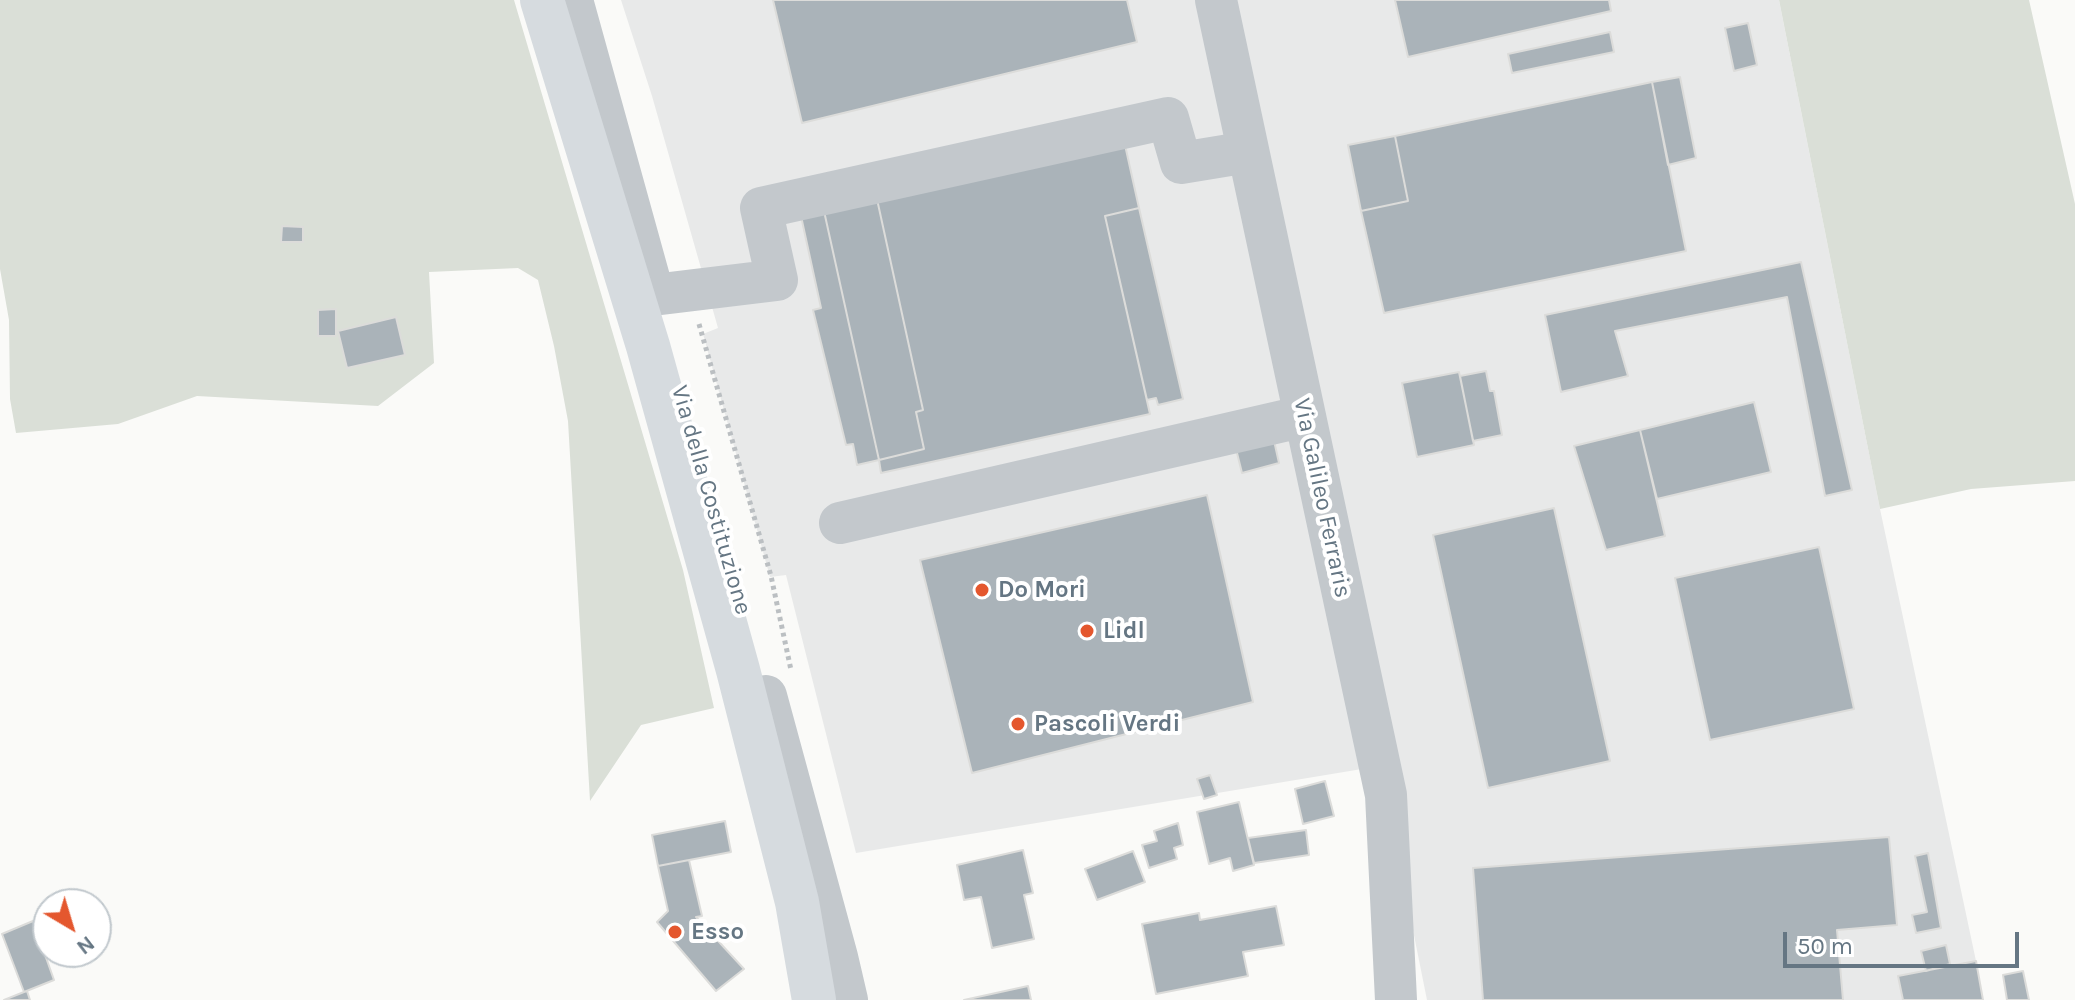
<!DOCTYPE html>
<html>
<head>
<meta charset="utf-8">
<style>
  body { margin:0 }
  #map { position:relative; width:2075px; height:1000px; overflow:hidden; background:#fafaf8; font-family:Karla,sans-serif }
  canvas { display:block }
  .north { position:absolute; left:32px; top:888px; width:80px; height:80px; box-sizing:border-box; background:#fff; border:2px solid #c1c8cd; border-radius:50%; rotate:142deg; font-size:22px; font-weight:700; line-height:32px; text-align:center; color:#657683 }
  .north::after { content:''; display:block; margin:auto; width:28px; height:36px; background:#e4572e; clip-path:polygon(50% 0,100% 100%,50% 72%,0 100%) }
  .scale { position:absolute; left:1783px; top:932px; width:236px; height:36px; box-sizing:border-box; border:4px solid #657683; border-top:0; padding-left:10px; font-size:24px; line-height:28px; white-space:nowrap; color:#657683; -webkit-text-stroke:6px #fff; paint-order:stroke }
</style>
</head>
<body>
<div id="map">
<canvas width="2075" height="1000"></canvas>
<div class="north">N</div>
<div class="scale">50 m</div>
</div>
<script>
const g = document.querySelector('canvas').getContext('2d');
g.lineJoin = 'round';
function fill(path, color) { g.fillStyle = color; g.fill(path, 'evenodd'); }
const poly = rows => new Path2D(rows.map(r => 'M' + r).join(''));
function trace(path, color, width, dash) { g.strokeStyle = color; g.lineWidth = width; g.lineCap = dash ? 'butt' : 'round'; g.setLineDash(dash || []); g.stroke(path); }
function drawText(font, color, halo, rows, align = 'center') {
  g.font = font + ' Karla,sans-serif'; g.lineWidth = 8; g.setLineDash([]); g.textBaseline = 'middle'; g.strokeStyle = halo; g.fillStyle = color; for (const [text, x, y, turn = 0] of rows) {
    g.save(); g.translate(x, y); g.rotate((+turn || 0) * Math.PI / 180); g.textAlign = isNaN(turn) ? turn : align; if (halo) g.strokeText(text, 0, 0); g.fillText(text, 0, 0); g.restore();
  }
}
fill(poly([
  [621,0,1779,0,1880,509,1976,961,1903,1000,1427,1000,1380,766,856,853,786,575,770,577,703,334,718,328,652,96]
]), '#e8e9e9');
fill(poly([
  [0,0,514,0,683,570,714,708,641,725,590,801,568,421,554,346,538,280,518,268,429,272,434,363,378,406,197,396,118,424,16,433,10,399,9,320,0,269],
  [1779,0,2029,0,2075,204,2075,481,1971,489,1880,509]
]), '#dadfd7');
const building = poly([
  [773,0,1127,0,1137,42,802,123,773,0],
  [1395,0,1609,0,1611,11,1408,57,1395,0],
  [1748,23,1757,65,1734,71,1725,28,1748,23],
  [1610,32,1614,52,1512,73,1508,54,1610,32],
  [1680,77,1696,158,1668,165,1652,82,1680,77],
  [1652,82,1686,251,1384,313,1361,211,1408,201,1395,136,1652,82],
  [1123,136,1139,208,1105,216,1150,414,881,473,879,460,924,449,916,412,923,410,875,190,1123,136],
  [1395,136,1408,201,1361,211,1348,145,1395,136],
  [875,190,923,410,916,412,924,449,879,460,822,202,875,190],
  [822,202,879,460,857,465,853,444,846,445,813,310,821,308,799,207,822,202],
  [1139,208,1183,399,1158,405,1156,398,1147,400,1105,216,1139,208],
  [282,226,303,227,303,242,281,242,282,226],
  [1801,262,1852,490,1825,496,1787,297,1615,331,1628,376,1561,392,1545,315,1801,262],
  [336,309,336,336,318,336,318,310,336,309],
  [396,317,405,355,347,368,338,331,396,317],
  [1486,371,1490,391,1494,391,1502,435,1473,441,1460,376,1486,371],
  [1459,372,1474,445,1417,457,1402,383,1459,372],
  [1754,402,1771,472,1657,499,1640,430,1754,402],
  [1271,427,1279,463,1242,473,1233,437,1271,427],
  [1640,430,1665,536,1606,550,1574,446,1640,430],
  [1207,495,1253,702,972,773,920,560,1207,495],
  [1554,508,1610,761,1488,788,1433,535,1554,508],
  [1819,547,1854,709,1710,740,1675,578,1819,547],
  [1210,775,1217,795,1204,799,1197,779,1210,775],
  [1325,781,1334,816,1303,824,1295,789,1325,781],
  [1239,802,1254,865,1233,871,1230,858,1209,864,1197,812,1239,802],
  [725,821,731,852,658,866,652,835,725,821],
  [1178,823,1183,845,1174,848,1177,859,1149,868,1142,845,1157,841,1154,831,1178,823],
  [1306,830,1309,855,1254,863,1248,838,1306,830],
  [1889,837,1897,925,1837,930,1843,1000,1483,1000,1473,868,1889,837],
  [1023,850,1033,893,1024,895,1034,939,992,948,981,897,964,900,957,865,1023,850],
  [1133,851,1145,882,1097,900,1085,869,1133,851],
  [1928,853,1941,928,1916,933,1912,915,1927,912,1915,856,1928,853],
  [689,860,702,916,696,917,744,969,716,991,657,922,668,911,658,866,689,860],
  [1276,906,1284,945,1243,952,1248,976,1156,994,1142,924,1199,913,1200,920,1276,906],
  [33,921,54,980,24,992,2,934,33,921],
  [1946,945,1950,964,1926,971,1921,951,1946,945],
  [1976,961,1983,1000,1903,1000,1898,976,1976,961],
  [2023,971,2029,1000,2007,1000,2003,975,2023,971],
  [1028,986,1031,1000,964,1000,1028,986],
  [27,991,30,1000,4,1000,24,992,27,991]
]);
fill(building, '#aab3b9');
trace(building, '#dcdcda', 2);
trace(poly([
  [699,324,771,576,791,670]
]), '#bbbfc2', 5, [4, 4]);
trace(poly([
  [572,0,651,285],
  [1216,0,1386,795,1396,1000],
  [653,295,777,280,761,208,1168,118,1181,163,1248,152],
  [840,523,1305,416],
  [766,696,837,957,847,1000]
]), '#c3c8cc', 42);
trace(poly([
  [542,0,648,346,738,670,797,902,814,1000]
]), '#d6dbdf', 44);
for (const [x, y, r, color] of [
  [982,590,8,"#e4572e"],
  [1087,631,8,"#e4572e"],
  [1018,724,8,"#e4572e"],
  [675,932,8,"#e4572e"]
]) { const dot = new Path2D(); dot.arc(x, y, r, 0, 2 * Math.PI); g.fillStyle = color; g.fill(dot); trace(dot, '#fff', 3); }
drawText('24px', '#657683', '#fff', [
  ["Via Galileo Ferraris",1322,498,78],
  ["Via della Costituzione",711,500,74]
]);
drawText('bold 24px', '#657683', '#fff', [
  ["Do Mori",998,590],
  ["Lidl",1103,631],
  ["Pascoli Verdi",1034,724],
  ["Esso",691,932]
], 'left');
</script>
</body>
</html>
